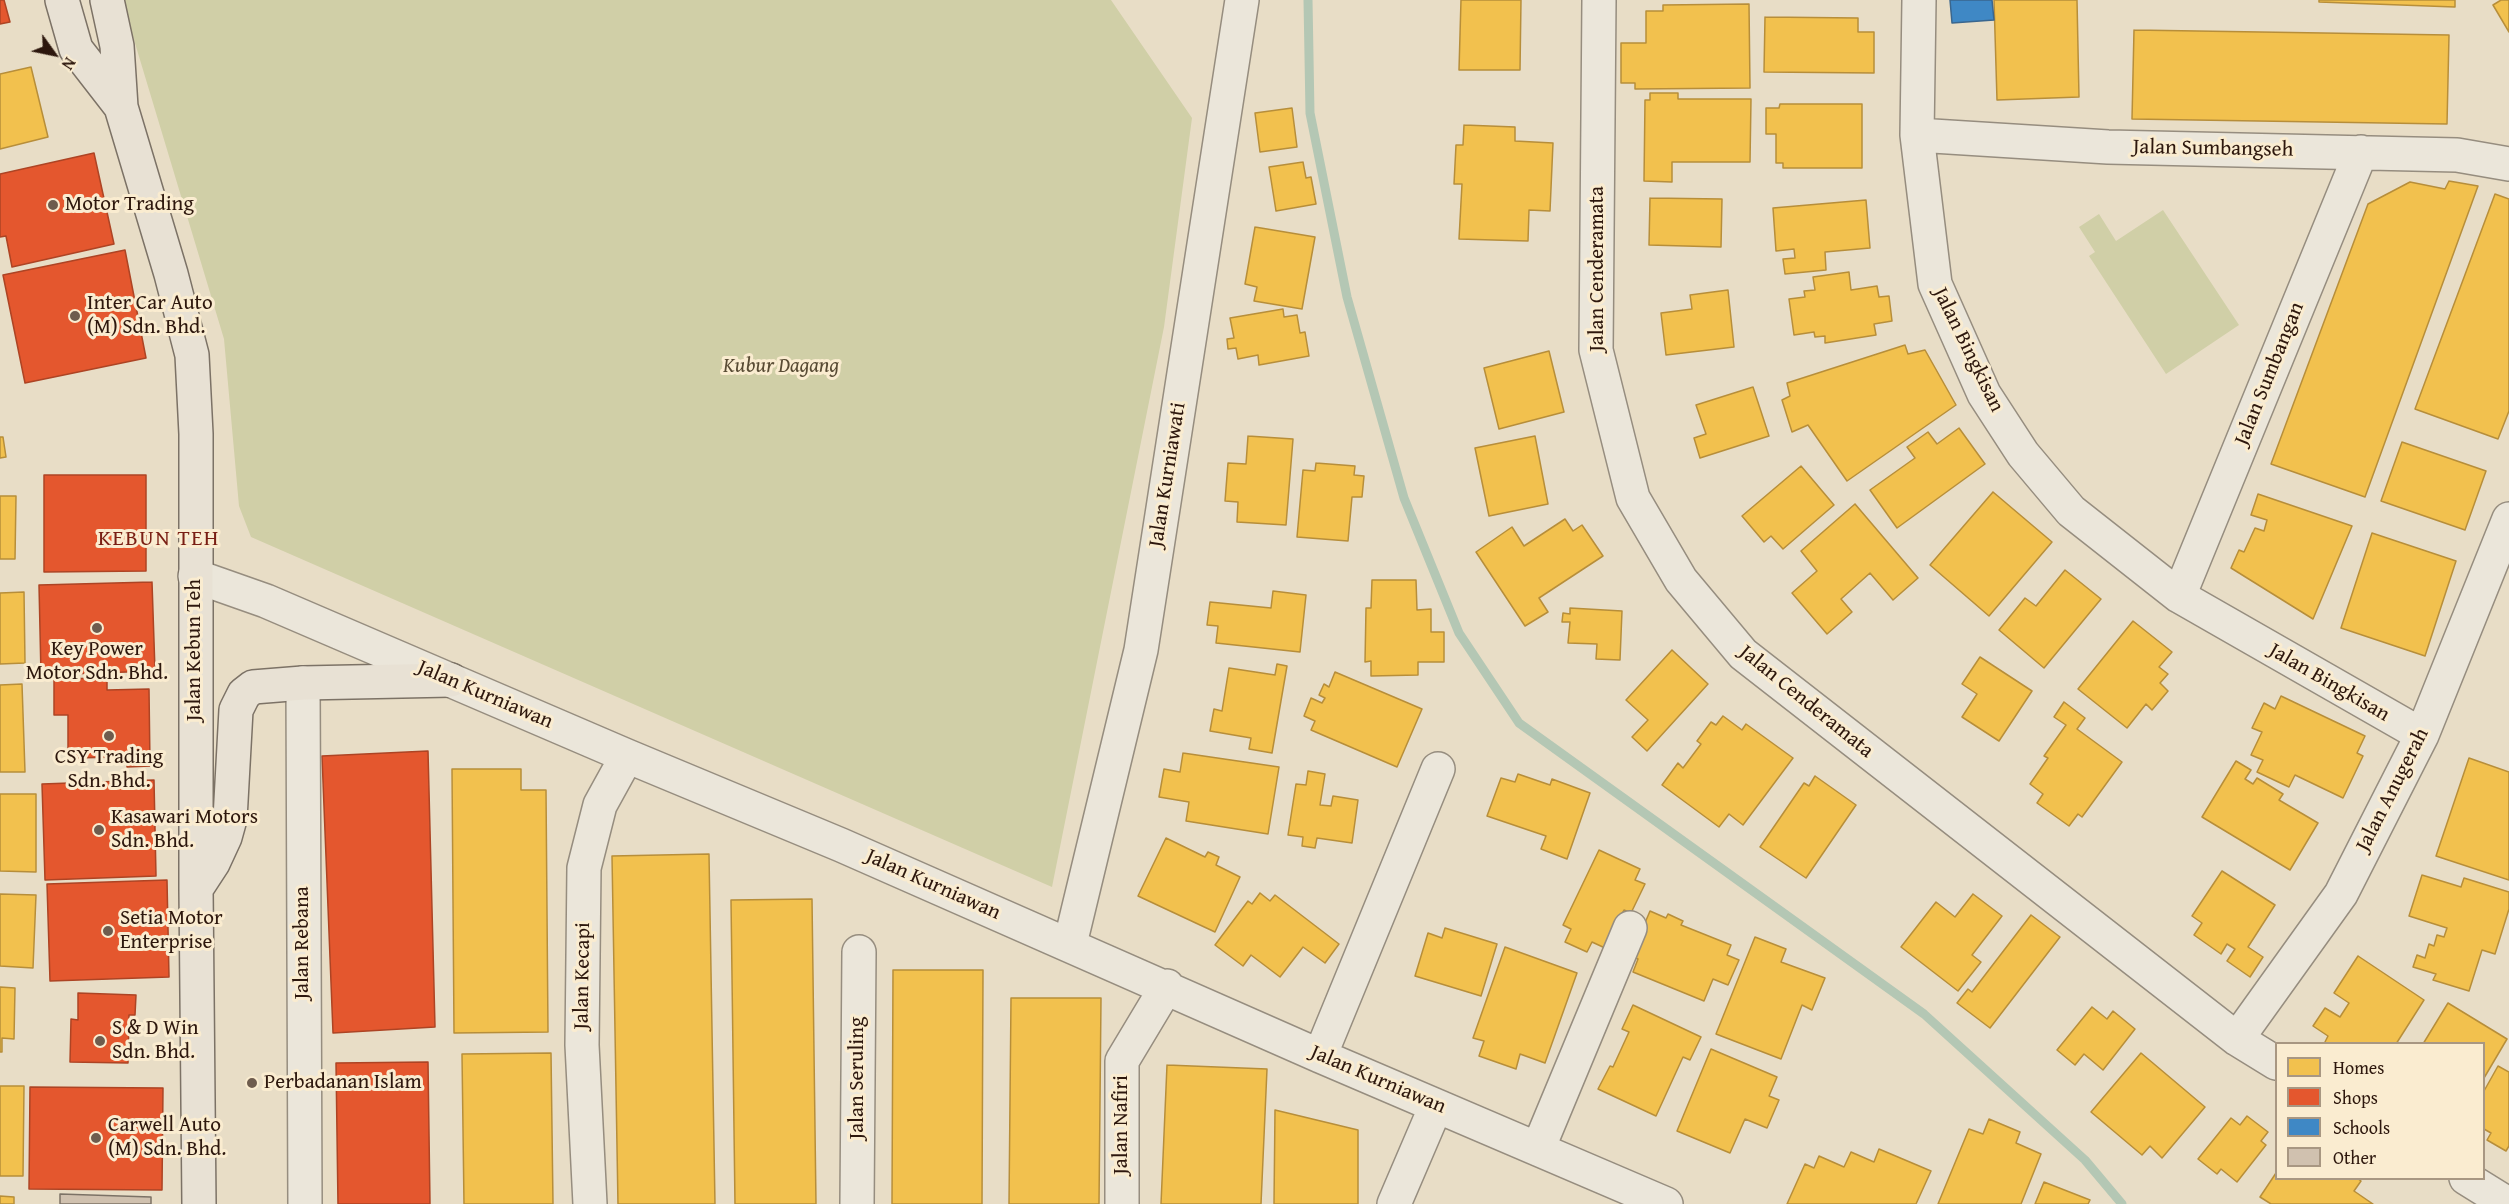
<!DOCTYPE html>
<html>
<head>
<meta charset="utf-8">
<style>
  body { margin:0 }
  #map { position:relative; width:2509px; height:1204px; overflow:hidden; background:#e8ddc6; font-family:"Gentium Book Plus",serif }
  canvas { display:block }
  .legend { position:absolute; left:2275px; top:1042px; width:210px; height:138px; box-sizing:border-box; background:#faecd0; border:2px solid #a89782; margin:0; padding:8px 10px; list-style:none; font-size:18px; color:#2d170d }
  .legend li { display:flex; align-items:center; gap:12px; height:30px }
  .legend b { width:30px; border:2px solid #a89782 }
  .north { position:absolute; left:24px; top:24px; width:60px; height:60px; -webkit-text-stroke:4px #faecd0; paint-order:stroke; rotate:123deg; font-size:16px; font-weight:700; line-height:24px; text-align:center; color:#2d170d }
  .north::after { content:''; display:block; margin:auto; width:21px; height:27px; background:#2d170d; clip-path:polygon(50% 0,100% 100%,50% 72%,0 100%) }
</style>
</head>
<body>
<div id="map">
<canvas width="2509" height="1204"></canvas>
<ul class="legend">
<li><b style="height:16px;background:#f2c14e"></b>Homes</li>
<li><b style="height:16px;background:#e4572e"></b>Shops</li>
<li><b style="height:16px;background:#3f88c5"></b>Schools</li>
<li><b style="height:16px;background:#d0c1af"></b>Other</li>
</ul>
<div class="north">N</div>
</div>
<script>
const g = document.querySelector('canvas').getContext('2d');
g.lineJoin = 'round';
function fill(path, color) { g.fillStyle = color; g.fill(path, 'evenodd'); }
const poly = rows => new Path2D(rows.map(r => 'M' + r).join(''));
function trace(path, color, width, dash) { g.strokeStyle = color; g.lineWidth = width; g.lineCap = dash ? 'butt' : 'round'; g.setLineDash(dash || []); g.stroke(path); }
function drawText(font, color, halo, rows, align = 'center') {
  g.font = font + ' "Gentium Book Plus",serif'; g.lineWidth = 6; g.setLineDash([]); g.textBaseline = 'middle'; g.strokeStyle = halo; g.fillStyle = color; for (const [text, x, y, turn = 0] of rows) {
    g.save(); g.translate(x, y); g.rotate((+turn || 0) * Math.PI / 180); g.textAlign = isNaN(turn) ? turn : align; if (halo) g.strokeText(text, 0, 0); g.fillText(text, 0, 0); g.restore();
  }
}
fill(poly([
  [122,0,1111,0,1192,118,1164,327,1052,887,251,537,239,506,224,339],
  [2163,210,2239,325,2166,374,2089,256,2095,252,2079,227,2099,214,2116,241]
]), '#d0cfa7');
const homes = poly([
  [1461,0,1521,0,1520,70,1459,70,1461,0],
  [1994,0,2077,0,2079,97,1997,100,1994,0],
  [2319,0,2455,0,2455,7,2319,2,2319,0],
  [2501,0,2509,0,2509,32,2493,5,2501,0],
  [1749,4,1750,88,1635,89,1635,83,1621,83,1621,43,1646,43,1646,11,1663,11,1663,5,1749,4],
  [1765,17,1858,18,1858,32,1874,32,1874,73,1764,72,1765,17],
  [2134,30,2449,35,2447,124,2132,119,2134,30],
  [31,67,48,137,0,149,0,74,31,67],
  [1650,93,1678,93,1678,99,1751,99,1750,162,1672,162,1672,182,1644,181,1645,100,1650,100,1650,93],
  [1780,104,1862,104,1862,168,1783,168,1783,163,1776,163,1776,134,1766,134,1766,108,1779,108,1780,104],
  [1292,108,1297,147,1260,152,1255,113,1292,108],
  [1464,125,1515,127,1515,141,1553,143,1550,211,1529,210,1528,241,1459,239,1462,184,1454,184,1456,145,1463,145,1464,125],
  [1303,162,1306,178,1311,177,1316,204,1276,211,1269,167,1303,162],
  [2449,181,2478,186,2365,497,2271,464,2368,204,2410,182,2445,189,2449,181],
  [2495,194,2509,199,2509,411,2498,439,2415,409,2495,194],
  [1650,198,1722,199,1721,247,1649,245,1650,198],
  [1866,200,1870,248,1825,252,1826,270,1785,274,1783,259,1795,258,1794,249,1776,251,1773,208,1866,200],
  [1255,227,1315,237,1302,309,1254,301,1257,287,1245,284,1255,227],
  [1849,272,1851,290,1877,286,1879,297,1889,296,1892,321,1874,324,1876,335,1825,343,1825,336,1815,337,1814,332,1794,335,1789,299,1805,297,1804,291,1815,290,1813,277,1849,272],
  [1728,290,1734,347,1666,355,1661,313,1692,309,1690,295,1728,290],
  [1283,309,1284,317,1297,315,1300,333,1305,332,1309,356,1259,365,1258,355,1238,359,1236,348,1228,349,1227,339,1234,338,1230,318,1283,309],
  [1905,345,1908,354,1925,350,1956,405,1847,481,1808,425,1792,432,1782,400,1790,396,1787,383,1905,345],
  [1549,351,1564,412,1499,429,1484,368,1549,351],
  [1753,387,1769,436,1700,458,1694,438,1706,434,1696,405,1753,387],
  [1959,428,1985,464,1897,528,1870,490,1915,458,1907,447,1928,432,1937,444,1959,428],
  [1248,436,1293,439,1286,525,1237,522,1238,502,1225,501,1228,463,1246,464,1248,436],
  [1535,436,1548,504,1489,516,1475,448,1535,436],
  [0,437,3,437,6,457,0,458,0,437],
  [2402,442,2486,471,2465,530,2381,501,2402,442],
  [1316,463,1355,466,1354,475,1364,476,1362,497,1352,497,1348,541,1297,537,1303,470,1315,471,1316,463],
  [1801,466,1834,505,1783,549,1771,536,1764,542,1742,516,1801,466],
  [1993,492,2052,542,1989,616,1930,565,1993,492],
  [2258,494,2352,526,2313,619,2231,568,2239,550,2244,552,2255,528,2264,531,2267,520,2251,515,2258,494],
  [0,496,16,496,15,559,0,559,0,496],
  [1855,504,1918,578,1893,600,1870,573,1841,599,1852,612,1827,634,1792,593,1817,571,1801,551,1855,504],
  [1565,519,1573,531,1582,525,1603,556,1539,598,1548,612,1525,626,1476,552,1512,527,1524,546,1565,519],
  [2372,533,2456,561,2425,656,2341,628,2372,533],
  [2065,570,2101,599,2044,668,1999,630,2025,598,2036,606,2065,570],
  [1372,580,1416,580,1417,610,1431,609,1431,632,1444,632,1444,662,1418,662,1418,675,1371,676,1371,661,1365,662,1366,608,1371,608,1372,580],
  [1273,591,1306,595,1300,652,1216,643,1218,626,1207,625,1210,602,1271,608,1273,591],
  [24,592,25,663,0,664,0,593,24,592],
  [1570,608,1622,611,1620,660,1596,659,1597,644,1568,643,1570,622,1562,622,1563,613,1570,614,1570,608],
  [2133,621,2172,652,2159,667,2168,674,2160,683,2168,691,2152,710,2146,704,2127,728,2078,689,2133,621],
  [1672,650,1708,684,1647,751,1632,737,1648,720,1626,700,1672,650],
  [1980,657,2032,691,1999,741,1962,717,1977,694,1962,684,1980,657],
  [1277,664,1287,666,1272,753,1249,749,1251,738,1210,731,1214,709,1222,711,1229,668,1275,675,1277,664],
  [1335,672,1422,709,1397,767,1311,730,1315,721,1304,716,1311,698,1322,703,1325,698,1319,695,1324,684,1329,687,1335,672],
  [22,684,25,772,0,772,0,685,22,684],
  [2281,696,2365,736,2357,753,2363,756,2343,798,2295,775,2289,787,2257,772,2263,760,2251,755,2262,732,2252,728,2264,703,2275,709,2281,696],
  [2064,702,2085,718,2077,729,2122,762,2082,817,2078,814,2069,826,2037,803,2043,794,2030,784,2048,758,2044,756,2066,725,2054,717,2064,702],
  [1723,716,1742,730,1746,724,1793,758,1743,825,1729,814,1719,827,1662,785,1678,763,1683,768,1701,744,1697,741,1711,722,1716,725,1723,716],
  [1183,753,1279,767,1268,834,1186,821,1189,802,1159,797,1164,769,1180,772,1183,753],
  [2469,758,2509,772,2509,880,2436,856,2469,758],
  [2236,761,2251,770,2245,779,2253,784,2257,778,2283,794,2279,800,2318,823,2290,870,2202,817,2236,761],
  [452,769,521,769,521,790,546,790,548,1032,454,1033,452,769],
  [1308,771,1325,774,1320,805,1331,806,1333,796,1358,800,1352,843,1317,838,1315,848,1302,846,1303,837,1288,835,1296,784,1306,785,1308,771],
  [1518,774,1550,785,1552,779,1590,793,1567,859,1541,849,1546,836,1487,816,1501,778,1515,782,1518,774],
  [1815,776,1856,805,1806,878,1760,847,1804,783,1809,786,1815,776],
  [0,794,36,794,36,872,0,871,0,794],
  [1166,838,1205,857,1208,852,1219,857,1216,865,1240,877,1215,932,1138,896,1166,838],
  [1599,850,1640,869,1635,880,1645,884,1631,913,1624,910,1605,948,1592,942,1587,952,1565,942,1571,929,1563,925,1599,850],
  [709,854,715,1204,618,1204,612,856,709,854],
  [2222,871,2275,905,2248,947,2263,957,2250,977,2227,961,2235,949,2227,944,2221,954,2194,935,2202,923,2192,916,2222,871],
  [2422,875,2461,887,2464,878,2509,892,2509,909,2495,954,2482,950,2469,991,2433,980,2436,974,2413,967,2417,955,2425,958,2429,944,2434,946,2437,935,2444,937,2447,928,2409,916,2422,875],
  [1260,893,1270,901,1275,895,1339,944,1325,963,1303,947,1280,977,1251,955,1243,966,1215,945,1248,901,1252,904,1260,893],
  [0,894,36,895,33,968,0,966,0,894],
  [1973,894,2002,916,1972,955,1981,962,1958,991,1901,947,1936,902,1955,917,1973,894],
  [812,899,816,1204,735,1204,731,900,812,899],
  [1650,911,1666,918,1668,914,1683,921,1681,925,1731,945,1727,955,1739,960,1728,985,1713,979,1704,1001,1633,972,1638,959,1631,956,1650,911],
  [2031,915,2060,937,1990,1028,1957,1003,1968,989,1972,992,2031,915],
  [1445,928,1497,944,1481,996,1415,976,1428,933,1442,938,1445,928],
  [1755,937,1786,949,1781,962,1825,978,1812,1010,1802,1005,1781,1059,1716,1034,1755,937],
  [1505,947,1577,973,1545,1063,1520,1054,1516,1069,1479,1056,1484,1041,1473,1038,1505,947],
  [2358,956,2424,1000,2396,1044,2324,1044,2328,1036,2313,1026,2325,1008,2340,1017,2349,1003,2334,993,2358,956],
  [893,970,983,970,982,1204,892,1204,893,970],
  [0,987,15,988,14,1039,2,1038,2,1052,0,1052,0,987],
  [1011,998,1101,998,1099,1204,1009,1204,1011,998],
  [2448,1003,2507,1039,2484,1078,2484,1044,2423,1044,2448,1003],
  [1633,1005,1701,1037,1690,1060,1683,1057,1656,1116,1598,1089,1610,1066,1613,1067,1629,1032,1622,1029,1633,1005],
  [2092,1007,2107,1019,2113,1011,2135,1029,2103,1070,2084,1054,2075,1065,2057,1050,2092,1007],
  [1711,1049,1777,1077,1769,1096,1779,1100,1767,1128,1745,1119,1730,1153,1677,1131,1711,1049],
  [551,1053,553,1204,464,1204,462,1054,551,1053],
  [2141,1053,2205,1107,2162,1158,2150,1146,2142,1155,2091,1112,2141,1053],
  [1167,1065,1267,1069,1261,1204,1161,1204,1167,1065],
  [2498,1066,2509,1072,2509,1146,2506,1151,2487,1140,2491,1133,2484,1129,2484,1091,2498,1066],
  [0,1086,24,1086,23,1176,0,1176,0,1086],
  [1275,1110,1358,1130,1358,1204,1274,1204,1275,1110],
  [2247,1116,2268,1132,2261,1141,2266,1145,2237,1182,2221,1169,2217,1174,2198,1159,2231,1118,2240,1125,2247,1116],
  [1989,1119,2020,1132,2016,1143,2041,1154,2021,1204,1938,1204,1969,1129,1983,1134,1989,1119],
  [1879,1149,1931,1171,1916,1204,1787,1204,1805,1164,1814,1168,1819,1156,1844,1167,1851,1152,1874,1162,1879,1149],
  [2276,1173,2276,1178,2357,1178,2361,1181,2354,1191,2373,1204,2271,1204,2260,1197,2276,1173],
  [2044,1182,2090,1200,2088,1204,2035,1204,2044,1182],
  [0,1196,14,1197,14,1204,0,1204,0,1196]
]);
fill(homes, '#f2c14e');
trace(homes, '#b78e3a', 1.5);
const shops = poly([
  [0,0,4,0,10,22,0,24,0,0],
  [94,153,114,244,12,267,6,236,0,237,0,174,94,153],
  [125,250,146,358,25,383,3,275,125,250],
  [44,475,146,475,146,571,44,572,44,475],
  [152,582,155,671,41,675,39,585,152,582],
  [107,678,107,690,149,689,150,766,127,767,127,757,68,758,68,715,54,715,54,679,107,678],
  [428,751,435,1027,333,1033,322,756,428,751],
  [154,780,156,876,45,880,42,784,154,780],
  [167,880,169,977,50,981,47,884,167,880],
  [78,993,136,995,135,1015,129,1015,128,1063,70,1062,71,1019,78,1020,78,993],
  [428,1062,430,1204,338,1204,336,1063,428,1062],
  [30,1087,163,1088,162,1190,29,1189,30,1087]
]);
fill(shops, '#e4572e');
trace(shops, '#ad4424', 1.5);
const schools = poly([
  [1950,0,1992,0,1994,20,1952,23,1950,0]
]);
fill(schools, '#3f88c5');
trace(schools, '#3a668e', 1.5);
trace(poly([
  [1308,0,1310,113,1347,297,1404,498,1459,633,1519,723,1924,1014,2085,1160,2122,1204]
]), '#b4c7b4', 9);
const building = poly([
  [60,1194,151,1197,151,1204,60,1204,60,1194]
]);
fill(building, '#d0c1af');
trace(building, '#7c7266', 1.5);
const minor = poly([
  [1599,0,1596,350,1633,498,1681,580,1743,654,2237,1039,2276,1063],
  [1919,0,1917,135,1935,284,1984,394,2023,454,2071,511,2179,596,2422,735],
  [1917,135,2108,147,2457,155,2509,164],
  [195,576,266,601,627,756,841,845,1320,1056,1666,1204],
  [2179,596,2361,152],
  [303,683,305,1204],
  [1070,944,1141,650,1242,0],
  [2237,1039,2341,894,2422,735,2509,519],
  [1320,1056,1438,769],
  [1538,1149,1630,928],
  [2466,1178,2508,1204],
  [590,1204,582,1045,584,868,600,805,627,756],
  [857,1204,859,952],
  [1122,1204,1122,1061,1167,986],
  [1394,1204,1436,1106]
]);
const major = poly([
  [62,0,76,49,121,107],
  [107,0,117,46,121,107,171,274,192,355,196,434,196,889,199,1204],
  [196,889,213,863,225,837,230,819,236,710,244,694,253,687,303,683,451,680]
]);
trace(minor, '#968d7f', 36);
trace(major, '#7c7266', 36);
trace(minor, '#ebe6da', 33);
trace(major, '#e8e1d4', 33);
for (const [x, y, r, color] of [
  [53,205,6,"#6e5c4e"],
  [75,316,6,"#6e5c4e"],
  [97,628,6,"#6e5c4e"],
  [109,736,6,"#6e5c4e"],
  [99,830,6,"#6e5c4e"],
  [108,931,6,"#6e5c4e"],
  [100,1041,6,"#6e5c4e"],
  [252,1083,6,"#6e5c4e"],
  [96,1138,6,"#6e5c4e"]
]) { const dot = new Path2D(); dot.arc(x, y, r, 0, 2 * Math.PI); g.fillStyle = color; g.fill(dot); trace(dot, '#faecd0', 2); }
drawText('21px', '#2d170d', '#faecd0', [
  ["Jalan Sumbangseh",2213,149,1],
  ["Jalan Cenderamata",1598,269,-90],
  ["Jalan Bingkisan",1968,350,64],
  ["Jalan Sumbangan",2270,374,-68],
  ["Jalan Kurniawati",1168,475,-81],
  ["Jalan Kebun Teh",195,650,-90],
  ["Jalan Bingkisan",2329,683,30],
  ["Jalan Kurniawan",485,695,23],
  ["Jalan Cenderamata",1806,702,39],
  ["Jalan Anugerah",2393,790,-63],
  ["Jalan Kurniawan",933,885,24],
  ["Jalan Rebana",303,943,-90],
  ["Jalan Kecapi",583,976,-89],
  ["Jalan Seruling",858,1078,-90],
  ["Jalan Kurniawan",1378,1080,23],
  ["Jalan Nafiri",1122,1125,-90]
]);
drawText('21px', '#2d170d', '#faecd0', [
  ["Motor Trading",65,205],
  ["Inter Car Auto",87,304],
  ["(M) Sdn. Bhd.",87,328],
  ["Key Power",97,650,"center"],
  ["Motor Sdn. Bhd.",97,674,"center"],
  ["CSY Trading",109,758,"center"],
  ["Sdn. Bhd.",109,782,"center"],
  ["Kasawari Motors",111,818],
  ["Sdn. Bhd.",111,842],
  ["Setia Motor",120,919],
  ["Enterprise",120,943],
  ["S & D Win",112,1029],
  ["Sdn. Bhd.",112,1053],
  ["Perbadanan Islam",264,1083],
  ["Carwell Auto",108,1126],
  ["(M) Sdn. Bhd.",108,1150]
], 'left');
drawText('italic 21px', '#584b34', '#faecd0', [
  ["Kubur Dagang",781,367]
]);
g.letterSpacing = '1.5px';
drawText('22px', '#7a1f14', '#faecd0', [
  ["KEBUN TEH",159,539]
]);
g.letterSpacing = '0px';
</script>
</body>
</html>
